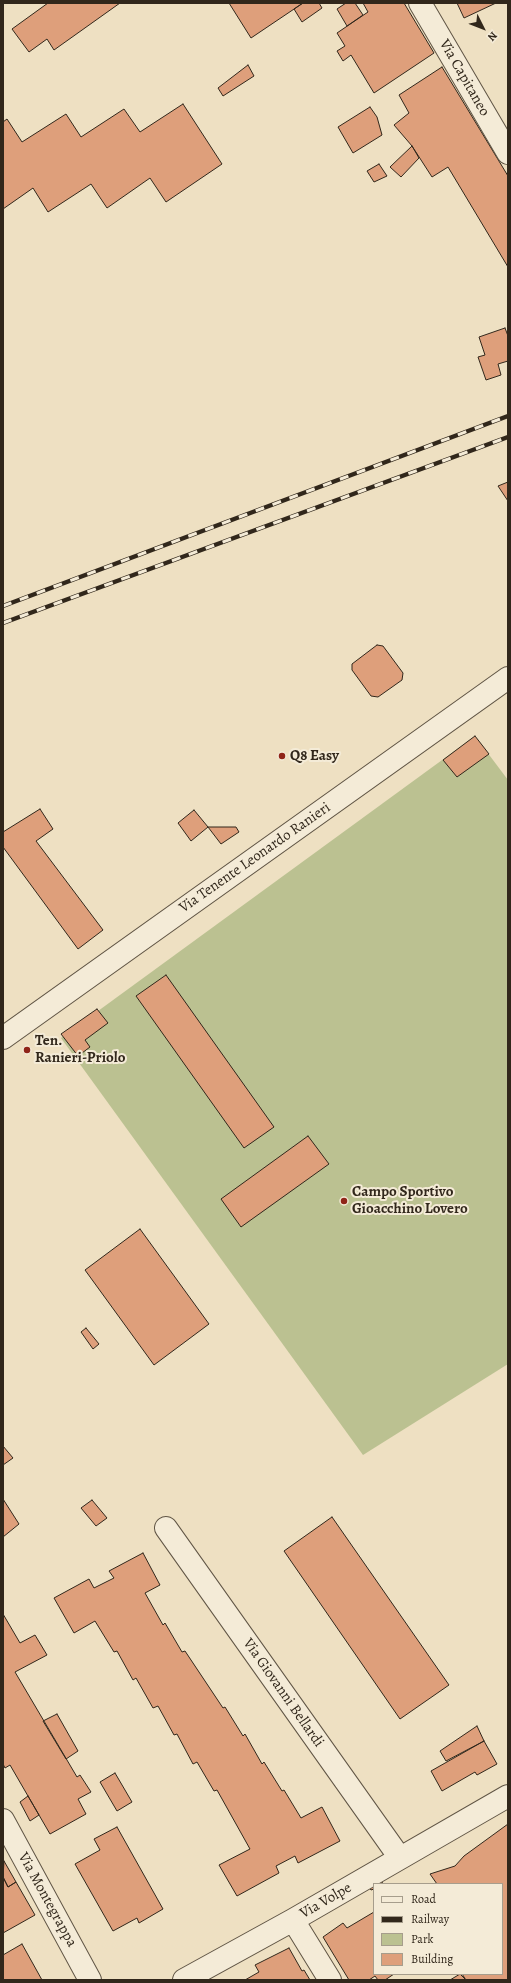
<!DOCTYPE html>
<html>
<head>
<meta charset="utf-8">
<style>
  body { margin:0 }
  #map { position:relative; width:511px; height:1983px; overflow:hidden; background:#eee0c2; font-family:Alegreya,serif }
  canvas { display:block }
  .frame { position:absolute; inset:0; border:4px solid #31271b; pointer-events:none }
  .legend { position:absolute; left:373px; top:1883px; width:130px; height:92px; box-sizing:border-box; background:#f4ebd7; border:1px solid #a69d8c; margin:0; padding:5px 7px; list-style:none; font-size:12px; color:#31271b }
  .legend li { display:flex; align-items:center; gap:8px; height:20px }
  .legend b { width:20px; border:1px solid #a69d8c }
  .north { position:absolute; left:463px; top:8px; width:40px; height:40px; -webkit-text-stroke:3px #f4ebd7; paint-order:stroke; rotate:132deg; font-size:11px; font-weight:700; line-height:16px; text-align:center; color:#31271b }
  .north::after { content:''; display:block; margin:auto; width:14px; height:18px; background:#31271b; clip-path:polygon(50% 0,100% 100%,50% 72%,0 100%) }
</style>
</head>
<body>
<div id="map">
<canvas width="511" height="1983"></canvas>
<div class="frame"></div>
<ul class="legend">
<li><b style="height:5px;background:#f4ebd7"></b>Road</li>
<li><b style="height:5px;background:#31271b"></b>Railway</li>
<li><b style="height:11px;background:#bbc191"></b>Park</li>
<li><b style="height:11px;background:#de9f7b"></b>Building</li>
</ul>
<div class="north">N</div>
</div>
<script>
const g = document.querySelector('canvas').getContext('2d');
g.lineJoin = 'round';
function fill(path, color) { g.fillStyle = color; g.fill(path, 'evenodd'); }
const poly = rows => new Path2D(rows.map(r => 'M' + r).join(''));
function trace(path, color, width, dash) { g.strokeStyle = color; g.lineWidth = width; g.lineCap = dash ? 'butt' : 'round'; g.setLineDash(dash || []); g.stroke(path); }
function drawText(font, color, halo, rows, align = 'center') {
  g.font = font + ' Alegreya,serif'; g.lineWidth = 4; g.setLineDash([]); g.textBaseline = 'middle'; g.strokeStyle = halo; g.fillStyle = color; for (const [text, x, y, turn = 0] of rows) {
    g.save(); g.translate(x, y); g.rotate((+turn || 0) * Math.PI / 180); g.textAlign = isNaN(turn) ? turn : align; if (halo) g.strokeText(text, 0, 0); g.fillText(text, 0, 0); g.restore();
  }
}
fill(poly([
  [475,736,508,780,508,1364,363,1455,61,1038]
]), '#bbc191');
const building = poly([
  [48,3,120,3,54,50,47,39,29,52,12,29,48,3],
  [229,3,303,3,251,38,229,3],
  [303,3,319,3,322,8,302,22,294,9,303,3],
  [346,3,355,3,363,15,347,26,337,9,346,3],
  [363,3,404,3,434,53,374,93,351,55,343,61,337,51,345,46,337,33,368,12,363,3],
  [457,3,496,3,464,18,457,3],
  [248,65,254,76,223,96,218,88,248,65],
  [442,67,508,176,508,267,448,167,432,177,412,146,394,125,409,113,399,95,442,67],
  [183,104,222,164,166,202,150,178,107,208,91,184,48,212,33,188,3,209,3,122,7,119,22,142,66,114,81,137,124,109,140,132,183,104],
  [370,107,377,117,382,135,353,153,338,127,370,107],
  [412,146,419,158,401,177,390,167,412,146],
  [379,164,387,176,374,182,367,171,379,164],
  [505,328,508,336,508,361,498,364,501,375,486,380,478,357,485,355,479,337,505,328],
  [508,482,508,501,498,486,508,482],
  [377,645,383,646,403,673,402,680,378,697,371,696,352,670,352,664,377,645],
  [475,736,489,754,457,777,443,760,475,736],
  [40,809,53,829,36,841,103,930,78,949,3,847,3,832,40,809],
  [194,810,208,827,191,841,178,823,194,810],
  [208,827,236,827,239,832,221,844,208,827],
  [166,975,274,1127,244,1148,136,996,166,975],
  [97,1009,108,1023,85,1040,90,1047,78,1056,61,1034,97,1009],
  [308,1136,329,1164,241,1227,221,1199,308,1136],
  [140,1229,209,1324,154,1365,85,1270,140,1229],
  [86,1328,99,1344,93,1349,81,1332,86,1328],
  [3,1446,13,1458,3,1465,3,1446],
  [3,1499,19,1524,3,1537,3,1499],
  [92,1500,107,1518,96,1526,81,1508,92,1500],
  [332,1517,449,1685,400,1719,284,1551,332,1517],
  [143,1553,160,1585,145,1593,163,1625,165,1623,182,1652,185,1651,223,1708,225,1707,243,1736,245,1734,262,1764,264,1762,282,1791,284,1790,301,1818,322,1807,340,1841,298,1863,295,1856,276,1866,279,1873,237,1896,219,1865,250,1849,217,1790,214,1791,197,1762,193,1764,177,1734,174,1735,158,1706,153,1708,136,1678,133,1680,117,1651,114,1652,95,1621,74,1633,54,1598,89,1579,94,1588,114,1578,109,1571,143,1553],
  [3,1614,20,1643,35,1635,47,1655,15,1672,77,1777,80,1775,91,1792,78,1799,86,1814,50,1834,10,1765,5,1768,3,1764,3,1614],
  [57,1714,78,1751,66,1759,43,1721,57,1714],
  [477,1726,484,1741,446,1761,440,1751,477,1726],
  [484,1741,497,1764,477,1775,475,1772,442,1791,431,1771,484,1741],
  [115,1773,132,1802,117,1811,100,1782,115,1773],
  [28,1796,39,1815,30,1821,20,1802,28,1796],
  [508,1824,508,1980,466,1980,462,1974,502,1974,502,1884,437,1884,430,1874,455,1866,464,1856,508,1824],
  [117,1827,163,1909,139,1923,137,1918,113,1931,75,1864,100,1850,94,1839,117,1827],
  [4,1861,16,1882,8,1887,3,1877,4,1861],
  [3,1877,8,1887,16,1882,35,1915,3,1933,3,1877],
  [380,1878,383,1884,374,1884,374,1889,371,1890,367,1884,380,1878],
  [374,1912,374,1974,394,1974,385,1980,378,1980,375,1976,369,1980,349,1980,323,1937,343,1923,347,1928,374,1912],
  [22,1944,42,1980,3,1980,3,1955,22,1944],
  [289,1948,302,1971,304,1970,310,1980,245,1980,259,1972,255,1965,289,1948],
  [460,1974,466,1980,450,1980,460,1974]
]);
fill(building, '#de9f7b');
trace(building, '#31271b', 1);
const minor = poly([
  [420,3,508,153],
  [3,1038,508,678],
  [166,1528,400,1858],
  [3,1820,90,1980],
  [293,1920,330,1980],
  [184,1980,293,1920,508,1796]
]);
trace(minor, '#605545', 24);
trace(minor, '#f4ebd7', 22);
const rail = poly([
  [3,606,508,416],
  [3,623,508,437]
]);
trace(rail, '#31271b', 4.5);
trace(rail, '#f4ebd7', 3, [9]);
for (const [x, y, r, color] of [
  [282,756,4,"#8f2418"],
  [27,1050,4,"#8f2418"],
  [344,1201,4,"#8f2418"]
]) { const dot = new Path2D(); dot.arc(x, y, r, 0, 2 * Math.PI); g.fillStyle = color; g.fill(dot); trace(dot, '#f4ebd7', 1.5); }
drawText('15px', '#31271b', '#f4ebd7', [
  ["Via Capitaneo",464,78,60],
  ["Via Tenente Leonardo Ranieri",255,858,-35],
  ["Via Giovanni Bellardi",283,1693,55],
  ["Via Montegrappa",47,1900,61],
  ["Via Volpe",326,1901,-30]
]);
drawText('bold 15px', '#31271b', '#f4ebd7', [
  ["Q8 Easy",290,756],
  ["Ten.",35,1041],
  ["Ranieri-Priolo",35,1058],
  ["Campo Sportivo",352,1192],
  ["Gioacchino Lovero",352,1209]
], 'left');
</script>
</body>
</html>
